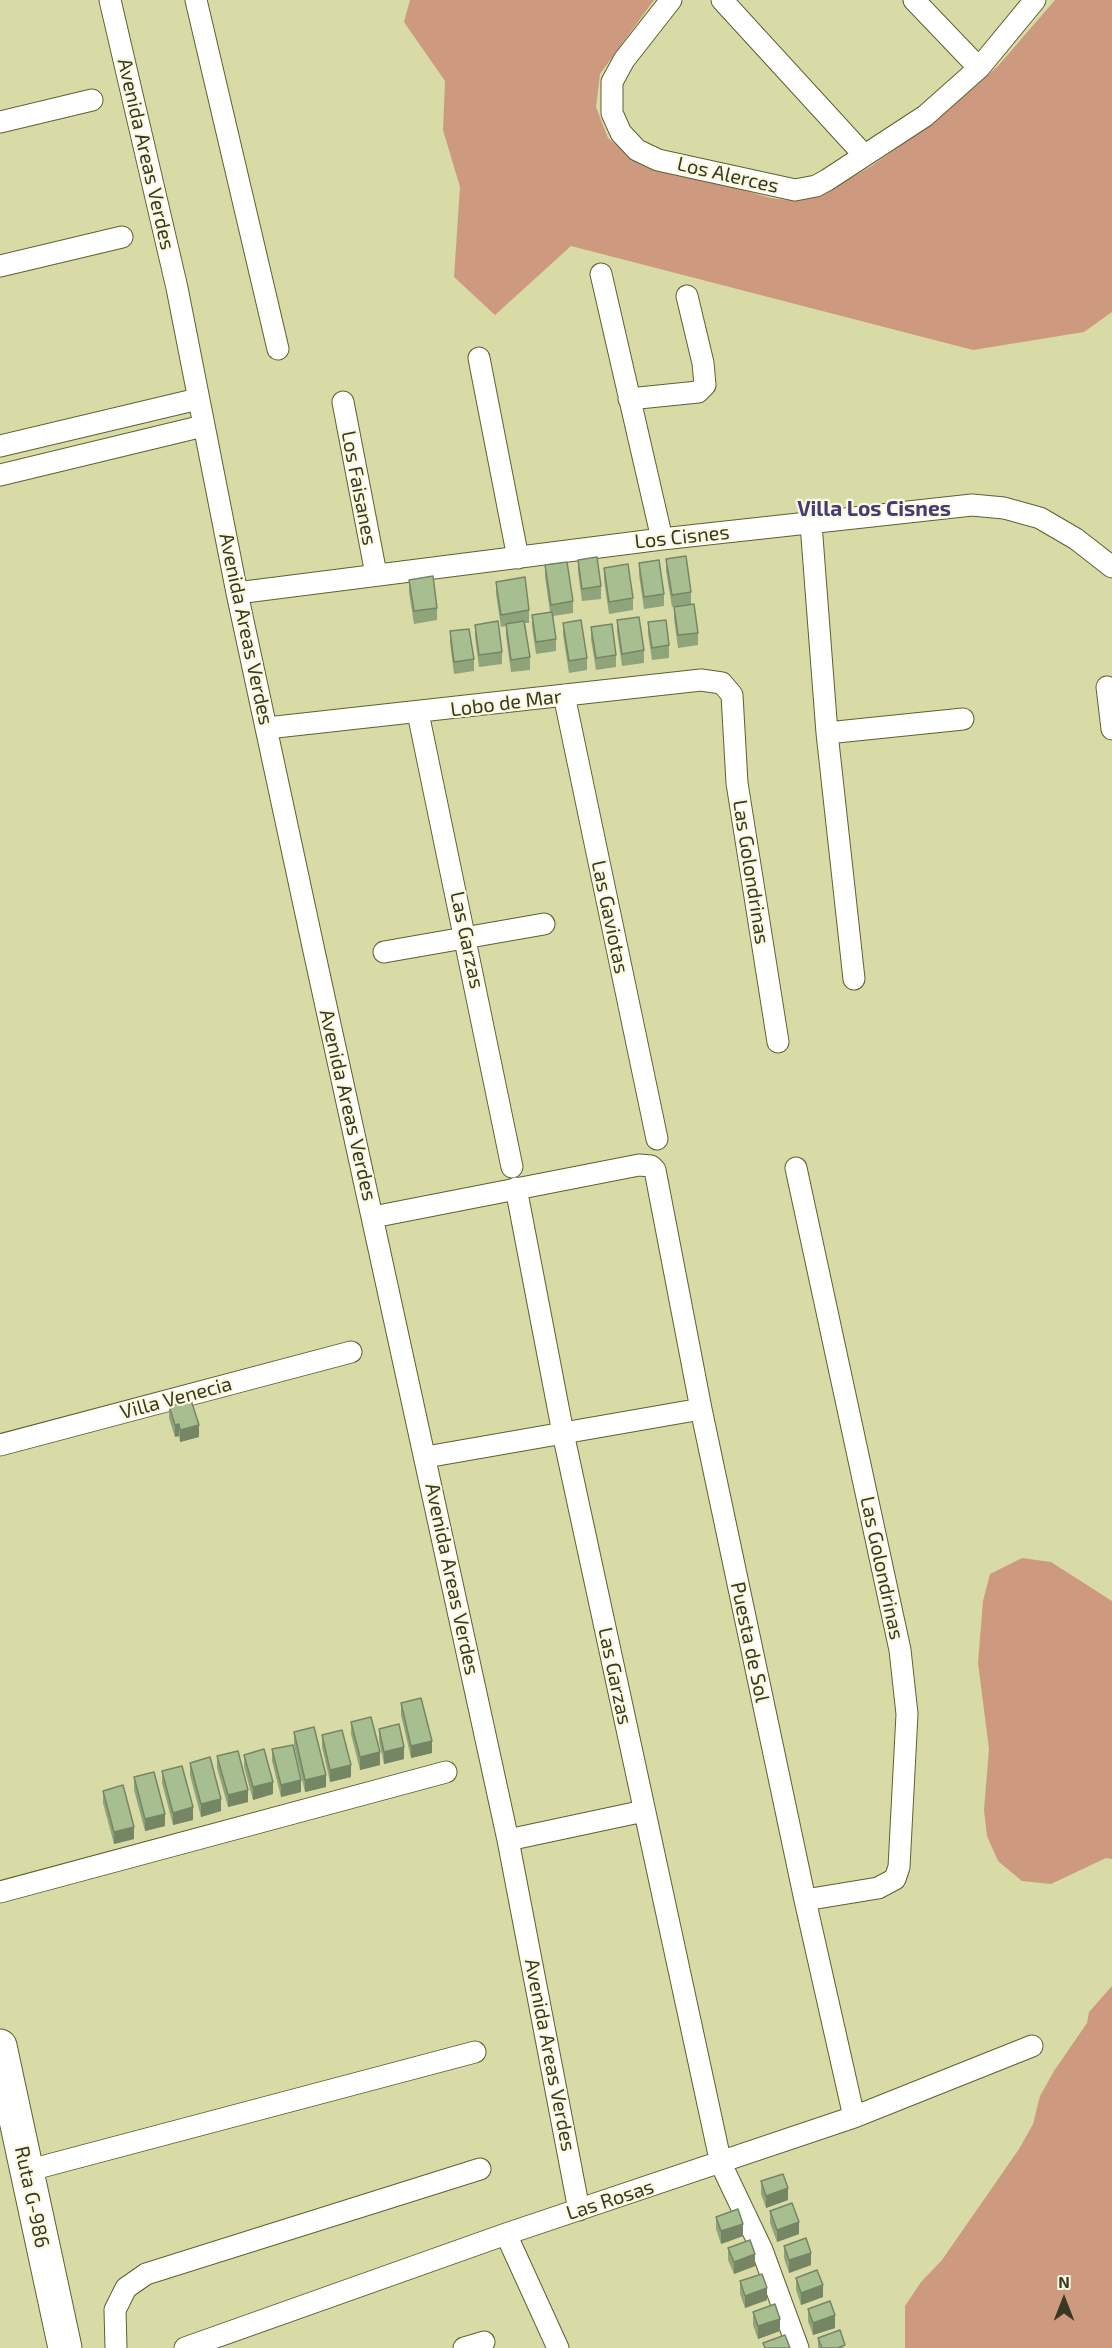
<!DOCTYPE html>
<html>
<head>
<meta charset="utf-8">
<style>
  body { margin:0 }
  #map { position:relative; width:1112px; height:2348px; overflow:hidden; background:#d9dba6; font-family:"Exo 2",sans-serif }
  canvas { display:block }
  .north { position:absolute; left:1034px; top:2270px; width:60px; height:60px; -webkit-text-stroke:4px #f9fadf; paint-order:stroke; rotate:0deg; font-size:16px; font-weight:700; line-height:24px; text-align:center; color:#383823 }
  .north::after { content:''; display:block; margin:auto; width:21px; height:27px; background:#383823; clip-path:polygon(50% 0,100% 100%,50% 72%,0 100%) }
</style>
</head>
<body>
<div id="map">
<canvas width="1112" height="2348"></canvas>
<div class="north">N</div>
</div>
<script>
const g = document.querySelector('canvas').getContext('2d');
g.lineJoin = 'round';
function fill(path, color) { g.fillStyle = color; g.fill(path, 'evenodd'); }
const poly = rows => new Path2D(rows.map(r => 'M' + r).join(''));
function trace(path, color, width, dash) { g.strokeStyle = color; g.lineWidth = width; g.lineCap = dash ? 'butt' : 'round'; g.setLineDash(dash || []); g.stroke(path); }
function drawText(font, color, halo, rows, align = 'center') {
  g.font = font + ' "Exo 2",sans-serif'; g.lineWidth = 4.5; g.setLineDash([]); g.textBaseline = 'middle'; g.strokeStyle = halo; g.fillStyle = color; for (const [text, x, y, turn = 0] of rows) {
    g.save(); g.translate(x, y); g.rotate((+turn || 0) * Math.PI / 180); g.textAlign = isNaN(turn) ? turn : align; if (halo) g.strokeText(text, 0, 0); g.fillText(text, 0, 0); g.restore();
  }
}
fill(poly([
  [410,0,654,0,600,74,596,107,608,138,635,160,771,198,795,201,822,194,870,167,939,118,998,66,1055,0,1112,0,1112,312,1084,332,973,350,571,246,495,315,454,277,460,187,443,130,445,81,404,22],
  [1022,1558,1051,1562,1112,1601,1112,1859,1106,1858,1051,1884,1022,1881,998,1861,987,1836,984,1810,989,1749,978,1663,983,1601,990,1574],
  [1112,1986,1112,2348,905,2348,905,2306,921,2282,942,2260,1019,2149,1033,2124,1040,2096,1054,2071,1087,2023,1089,2012]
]), '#cd9a7f');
const street = poly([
  [110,0,177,288,237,593,314,951,508,1840,579,2210],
  [196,0,278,349],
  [671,0,624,60,612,82,612,113,621,133,637,150,658,160,795,190,816,186,827,180,925,116,979,68,1035,0],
  [722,0,864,155],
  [914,0,979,68],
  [0,122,92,100],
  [0,266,122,237],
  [601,274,662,539],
  [479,358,518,558],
  [629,399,698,392,705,385,703,363,687,296],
  [343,402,376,574],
  [0,446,198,399],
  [0,475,203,426],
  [811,524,827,733,854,979],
  [237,593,662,539,972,505,1004,508,1040,518,1076,539,1112,567],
  [1107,687,1112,729],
  [564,695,657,1139],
  [418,713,512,1167],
  [267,728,701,680,722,683,732,695,737,783,778,1042],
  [827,733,963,719],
  [384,952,544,924],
  [796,1168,900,1650,907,1714,899,1867,895,1879,878,1888,805,1900],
  [516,1188,563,1433,721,2164,762,2250,798,2348],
  [373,1217,639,1165,651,1166,655,1170,701,1409,805,1900,854,2117],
  [0,1445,351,1352],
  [426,1457,701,1409],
  [508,1840,644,1811],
  [0,1892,446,1772],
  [26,2171,475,2052],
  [506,2234,558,2348],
  [116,2348,115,2310,126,2288,146,2274,480,2169],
  [185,2348,506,2234,854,2117,1032,2046],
  [464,2348,484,2342]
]);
const primary = poly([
  [0,2046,65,2348]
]);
trace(street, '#5f602f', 23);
trace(primary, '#5f602f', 35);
trace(street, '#fff', 21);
trace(primary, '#fff', 33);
fill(poly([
  [666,559,691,592,691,604,672,607,666,571],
  [578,560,601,586,601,599,582,601,578,572],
  [639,563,664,594,664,606,644,609,639,575],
  [545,565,573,601,573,613,553,616,556,639,556,651,536,654,532,627,532,615,550,612,545,577],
  [604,568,633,598,633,610,609,614,604,580],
  [409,580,437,608,437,620,414,624,409,592],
  [496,582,529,610,529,623,525,623,530,657,530,670,511,672,506,636,506,626,501,627,496,594],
  [674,607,698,633,698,645,678,648,674,619],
  [617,620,644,650,644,663,622,666,617,632],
  [648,622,669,645,669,658,652,660,648,634],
  [563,623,587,658,587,670,569,673,563,635],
  [475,625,502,652,502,664,479,667,475,637],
  [591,627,616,655,616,667,596,670,591,639],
  [450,631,474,659,474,671,454,674,450,643],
  [169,1406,199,1437,180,1442,179,1436,175,1437,169,1418],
  [401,1703,432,1753,411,1758,401,1715],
  [351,1722,380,1765,360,1770,351,1734],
  [379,1729,404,1759,384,1764,379,1741],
  [294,1732,326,1787,305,1792,294,1745],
  [322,1735,351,1777,330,1782,322,1747],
  [272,1749,301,1792,281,1797,272,1761],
  [244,1755,273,1794,253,1800,244,1767],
  [217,1756,248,1802,228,1807,217,1768],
  [190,1763,221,1811,201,1817,190,1775],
  [162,1771,193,1820,173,1825,162,1783],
  [134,1777,165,1826,145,1831,134,1790],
  [103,1791,134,1839,114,1844,103,1803],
  [761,2181,788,2200,766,2208,761,2194],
  [770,2211,799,2234,777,2242,770,2223],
  [716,2217,743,2236,721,2244,716,2229],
  [784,2246,811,2265,789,2273,784,2258],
  [728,2248,755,2266,734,2274,728,2260],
  [796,2278,823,2297,801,2305,796,2290],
  [740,2281,767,2300,745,2308,740,2294],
  [808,2309,835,2328,813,2335,808,2321],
  [753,2312,780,2331,758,2339,753,2325],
  [818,2338,845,2348,818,2348]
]), '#90a47c');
fill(poly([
  [179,1424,179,1436,175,1437,175,1425],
  [199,1425,199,1437,180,1442,180,1430],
  [432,1741,432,1753,411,1758,411,1746],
  [404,1747,404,1759,384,1764,384,1752],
  [380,1752,380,1765,360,1770,360,1757],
  [351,1765,351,1777,330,1782,330,1770],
  [326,1775,326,1787,305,1792,305,1780],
  [301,1780,301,1792,281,1797,281,1785],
  [273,1782,273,1794,253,1800,253,1787],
  [248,1790,248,1802,228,1807,228,1795],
  [221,1799,221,1811,201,1817,201,1804],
  [193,1807,193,1820,173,1825,173,1813],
  [165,1814,165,1826,145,1831,145,1819],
  [134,1827,134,1839,114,1844,114,1832],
  [788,2188,788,2200,766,2208,766,2196],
  [799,2222,799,2234,777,2242,777,2230],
  [743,2224,743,2236,721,2244,721,2231],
  [811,2253,811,2265,789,2273,789,2260],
  [755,2254,755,2266,734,2274,734,2262],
  [823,2285,823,2297,801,2305,801,2293],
  [767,2288,767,2300,745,2308,745,2296],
  [835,2315,835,2328,813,2335,813,2323],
  [780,2319,780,2331,758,2339,758,2326]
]), '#758665');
const building = poly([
  [686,556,691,592,672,595,666,559,686,556],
  [597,557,601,586,582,589,578,560,597,557],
  [659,560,664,594,644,597,639,563,659,560],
  [567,562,573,601,551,605,545,565,567,562],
  [628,564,633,598,609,602,604,568,628,564],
  [433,576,437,608,414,611,409,580,433,576],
  [525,577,529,610,501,615,496,582,525,577],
  [694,604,698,633,678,635,674,607,694,604],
  [552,612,556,639,536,642,532,615,552,612],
  [639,617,644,650,622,654,617,620,639,617],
  [581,620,587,658,569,661,563,623,581,620],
  [666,620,669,645,652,648,648,622,666,620],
  [498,621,502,652,479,655,475,625,498,621],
  [524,621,530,657,511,660,506,624,524,621],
  [612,624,616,655,596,658,591,627,612,624],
  [469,629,474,659,454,662,450,631,469,629],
  [191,1400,199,1425,180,1430,179,1424,175,1425,169,1406,191,1400],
  [421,1698,432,1741,411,1746,401,1703,421,1698],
  [371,1717,380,1752,360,1757,351,1722,371,1717],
  [399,1724,404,1747,384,1752,379,1729,399,1724],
  [314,1727,326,1775,305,1780,294,1732,314,1727],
  [342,1730,351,1765,330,1770,322,1735,342,1730],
  [293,1745,301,1780,281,1785,272,1749,293,1745],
  [264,1749,273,1782,253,1787,244,1755,264,1749],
  [238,1751,248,1790,228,1795,217,1756,238,1751],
  [210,1757,221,1799,201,1804,190,1763,210,1757],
  [182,1766,193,1807,173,1813,162,1771,182,1766],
  [154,1772,165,1814,145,1819,134,1777,154,1772],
  [123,1785,134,1827,114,1832,103,1791,123,1785],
  [783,2174,788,2188,766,2196,761,2181,783,2174],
  [792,2203,799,2222,777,2230,770,2211,792,2203],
  [738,2209,743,2224,721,2231,716,2217,738,2209],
  [806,2238,811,2253,789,2260,784,2246,806,2238],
  [750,2240,755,2254,734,2262,728,2248,750,2240],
  [817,2270,823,2285,801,2293,796,2278,817,2270],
  [762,2274,767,2288,745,2296,740,2281,762,2274],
  [830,2301,835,2315,813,2323,808,2309,830,2301],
  [775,2304,780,2319,758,2326,753,2312,775,2304],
  [840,2330,845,2345,837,2348,822,2348,818,2338,840,2330],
  [785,2335,790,2348,765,2348,763,2343,785,2335]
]);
fill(building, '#a7bf90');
trace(building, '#758665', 1.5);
drawText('20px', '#383823', '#f9fadf', [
  ["Avenida Areas Verdes",146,154,77],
  ["Los Alerces",728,175,13],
  ["Los Faisanes",359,488,79],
  ["Los Cisnes",682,537,-6],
  ["Avenida Areas Verdes",246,629,78],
  ["Lobo de Mar",506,703,-7],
  ["Las Golondrinas",751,872,81],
  ["Las Gaviotas",610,917,78],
  ["Las Garzas",467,940,78],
  ["Avenida Areas Verdes",348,1105,77],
  ["Villa Venecia",176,1398,-15],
  ["Las Golondrinas",882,1568,78],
  ["Avenida Areas Verdes",452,1579,78],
  ["Puesta de Sol",750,1642,78],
  ["Las Garzas",615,1676,78],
  ["Avenida Areas Verdes",550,2055,79],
  ["Ruta G-986",32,2197,78],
  ["Las Rosas",610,2200,-18]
]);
drawText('bold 21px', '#463a77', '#f9fadf', [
  ["Villa Los Cisnes",874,509]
]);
</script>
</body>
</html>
